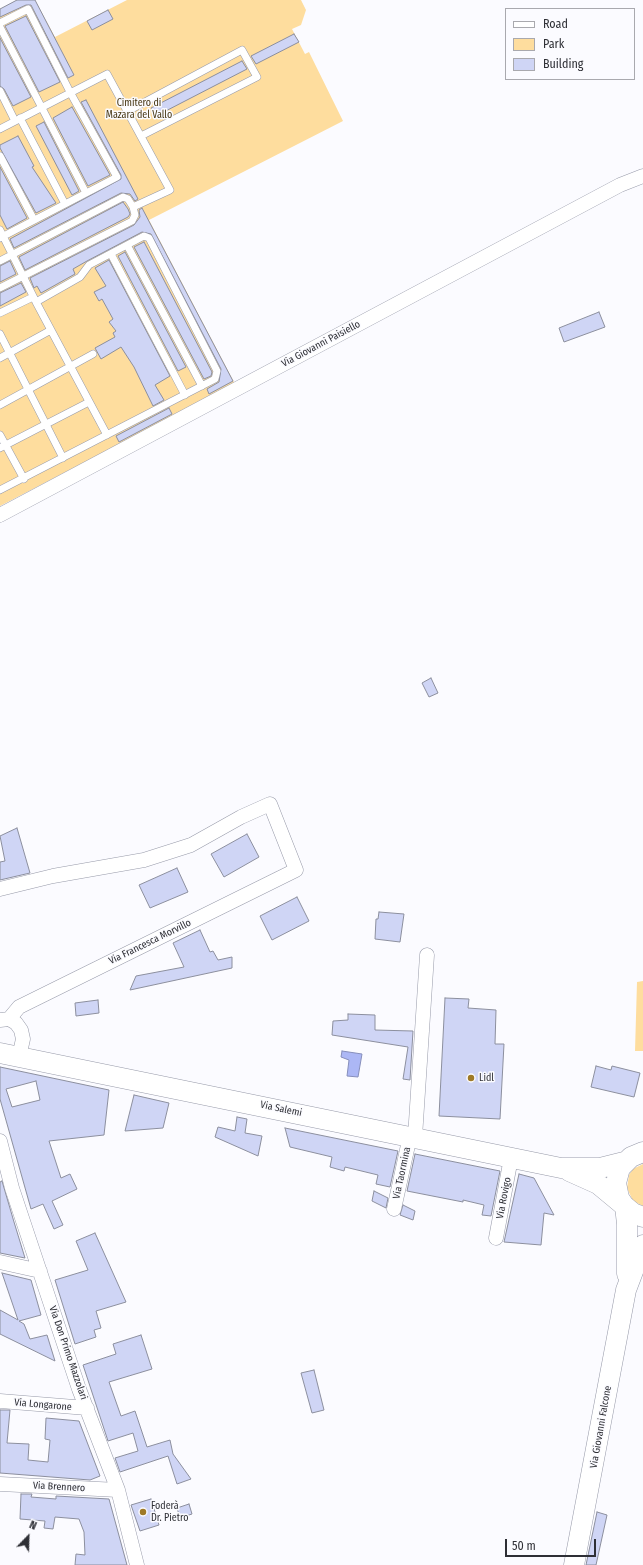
<!DOCTYPE html>
<html>
<head>
<meta charset="utf-8">
<style>
  body { margin:0 }
  #map { position:relative; width:643px; height:1565px; overflow:hidden; background:#fbfbff; font-family:"Fira Sans Condensed",sans-serif }
  canvas { display:block }
  .legend { position:absolute; left:505px; top:8px; width:130px; height:72px; box-sizing:border-box; background:#fbfbff; border:1px solid #a9a9ae; margin:0; padding:5px 7px; list-style:none; font-size:12px; color:#2e2f35 }
  .legend li { display:flex; align-items:center; gap:8px; height:20px }
  .legend b { width:20px; border:1px solid #a9a9ae }
  .north { position:absolute; left:8px; top:1517px; width:40px; height:40px; -webkit-text-stroke:3px #fbfbff; paint-order:stroke; rotate:23deg; font-size:11px; font-weight:700; line-height:16px; text-align:center; color:#2e2f35 }
  .north::after { content:''; display:block; margin:auto; width:14px; height:18px; background:#2e2f35; clip-path:polygon(50% 0,100% 100%,50% 72%,0 100%) }
  .scale { position:absolute; left:505px; top:1539px; width:91px; height:18px; box-sizing:border-box; border:2px solid #2e2f35; border-top:0; padding-left:5px; font-size:12px; line-height:14px; white-space:nowrap; color:#2e2f35; -webkit-text-stroke:3px #fbfbff; paint-order:stroke }
</style>
</head>
<body>
<div id="map">
<canvas width="643" height="1565"></canvas>
<ul class="legend">
<li><b style="height:5px;background:#fff"></b>Road</li>
<li><b style="height:11px;background:#fedd9e"></b>Park</li>
<li><b style="height:11px;background:#cfd5f5"></b>Building</li>
</ul>
<div class="north">N</div>
<div class="scale">50 m</div>
</div>
<script>
const g = document.querySelector('canvas').getContext('2d');
g.lineJoin = 'round';
function fill(path, color) { g.fillStyle = color; g.fill(path, 'evenodd'); }
const poly = rows => new Path2D(rows.map(r => 'M' + r).join(''));
function trace(path, color, width, dash) { g.strokeStyle = color; g.lineWidth = width; g.lineCap = dash ? 'butt' : 'round'; g.setLineDash(dash || []); g.stroke(path); }
function drawText(font, color, halo, rows, align = 'center') {
  g.font = font + ' "Fira Sans Condensed",sans-serif'; g.lineWidth = 3; g.setLineDash([]); g.textBaseline = 'middle'; g.strokeStyle = halo; g.fillStyle = color; for (const [text, x, y, turn = 0] of rows) {
    g.save(); g.translate(x, y); g.rotate((+turn || 0) * Math.PI / 180); g.textAlign = isNaN(turn) ? turn : align; if (halo) g.strokeText(text, 0, 0); g.fillText(text, 0, 0); g.restore();
  }
}
fill(poly([
  [17,0,35,0,55,37,127,0,301,0,306,10,301,25,292,29,305,54,309,52,343,121,149,220,235,384,0,506,0,9],
  [643,981,643,1051,635,1051,637,982],
  [643,1164,643,1206,633,1201,627,1188,629,1175,633,1169]
]), '#fedd9e');
const water = poly([
  [342,1051,362,1054,358,1077,347,1076,349,1060,341,1057,342,1051]
]);
fill(water, '#acb7f5');
trace(water, '#868ebb', 1);
const building = poly([
  [17,0,35,0,74,75,68,78,31,5,26,5,0,17,0,9,17,0],
  [108,10,113,19,92,30,87,21,108,10],
  [26,16,60,82,39,92,5,26,26,16],
  [294,34,299,42,256,64,251,56,294,34],
  [0,38,31,97,13,106,4,89,0,86,0,38],
  [242,61,247,69,156,116,151,108,242,61],
  [86,100,138,199,135,201,130,194,121,193,14,248,10,239,121,179,121,175,81,102,86,100],
  [72,107,110,175,88,186,53,118,72,107],
  [44,122,79,191,72,195,36,126,44,122],
  [18,136,34,166,32,167,56,203,36,213,0,148,0,145,18,136],
  [0,167,27,218,7,229,0,215,0,167],
  [123,202,128,209,130,214,128,217,25,270,19,257,123,202],
  [142,208,233,381,209,394,207,389,219,382,221,369,151,234,142,232,87,261,73,269,75,274,41,293,37,286,34,288,30,278,134,225,140,217,139,210,142,208],
  [144,242,212,372,211,376,204,379,134,247,144,242],
  [125,252,186,367,178,371,118,256,125,252],
  [109,260,170,376,155,385,164,400,153,406,134,367,121,347,101,359,95,348,115,337,113,333,116,331,109,322,113,319,102,299,99,301,94,292,106,286,95,268,109,260],
  [10,261,16,274,0,282,0,266,10,261],
  [21,283,26,292,0,306,0,293,21,283],
  [599,312,605,327,564,342,559,328,599,312],
  [169,408,172,414,119,442,116,436,169,408],
  [431,678,438,693,429,697,422,683,431,678],
  [17,828,30,873,0,880,0,862,5,861,0,836,17,828],
  [247,834,259,857,224,877,211,854,247,834],
  [177,868,188,892,150,908,139,885,177,868],
  [297,897,309,921,272,940,260,916,297,897],
  [379,912,404,914,400,942,375,939,376,919,378,919,379,912],
  [200,930,210,952,213,951,218,960,232,957,232,968,130,990,136,976,184,967,173,943,200,930],
  [445,998,469,999,468,1008,496,1010,495,1044,504,1044,500,1119,439,1116,445,998],
  [98,1000,99,1013,76,1016,75,1003,98,1000],
  [348,1014,375,1015,375,1030,413,1031,410,1080,403,1079,408,1047,332,1035,333,1021,348,1020,348,1014],
  [596,1066,611,1070,612,1066,640,1073,634,1097,591,1087,596,1066],
  [0,1067,109,1090,104,1135,49,1141,61,1178,70,1174,77,1189,52,1201,63,1225,54,1229,43,1204,31,1209,0,1099,0,1067],
  [36,1081,40,1100,12,1107,6,1089,36,1081],
  [134,1095,169,1103,163,1128,125,1131,134,1095],
  [237,1117,247,1119,245,1133,262,1136,258,1156,215,1137,218,1127,235,1131,237,1117],
  [285,1128,398,1151,390,1187,376,1184,378,1175,345,1167,344,1171,330,1167,332,1157,290,1147,285,1128],
  [415,1154,500,1171,491,1216,482,1215,484,1205,463,1200,463,1202,407,1191,415,1154],
  [519,1174,534,1178,554,1215,544,1213,541,1245,504,1242,519,1174],
  [2,1181,14,1222,25,1258,0,1253,0,1182,2,1181],
  [374,1191,388,1198,386,1208,372,1201,374,1191],
  [403,1205,415,1211,413,1220,400,1215,403,1205],
  [95,1233,126,1302,96,1311,101,1328,94,1330,96,1337,75,1344,55,1280,88,1270,76,1241,95,1233],
  [2,1273,31,1280,41,1315,19,1321,24,1324,30,1339,47,1335,55,1361,0,1334,0,1310,18,1320,2,1273],
  [141,1335,152,1369,109,1382,121,1416,135,1411,147,1447,170,1440,173,1454,191,1479,177,1484,168,1456,120,1472,115,1458,138,1451,133,1433,108,1441,83,1365,116,1354,113,1344,141,1335],
  [314,1370,324,1410,312,1413,301,1373,314,1370],
  [0,1410,10,1410,7,1443,29,1444,28,1460,48,1462,50,1440,45,1439,46,1418,79,1421,100,1476,90,1480,0,1473,0,1410],
  [21,1494,32,1494,31,1497,56,1499,56,1496,109,1499,127,1565,75,1565,76,1554,85,1555,84,1532,79,1519,55,1517,53,1529,44,1528,45,1521,20,1519,21,1494],
  [151,1499,159,1525,140,1531,131,1505,151,1499],
  [189,1504,192,1514,180,1518,177,1508,189,1504],
  [597,1512,607,1515,596,1565,586,1565,597,1512]
]);
fill(building, '#cfd5f5');
trace(building, '#8c8f9e', 1);
const service = poly([
  [0,23,28,9,70,92,117,177,0,238],
  [0,27,86,193],
  [0,91,15,121],
  [128,111,242,50,257,77,141,136],
  [20,118,65,204],
  [0,129,107,74,170,190,133,207],
  [0,156,34,220],
  [0,230,36,302,107,435],
  [127,245,202,386],
  [111,254,185,395],
  [0,261,123,197,128,199,133,207,135,215,132,221,0,288],
  [0,313,33,297],
  [0,334,63,458],
  [0,358,51,330],
  [0,405,93,354],
  [0,435,24,479],
  [0,448,89,402],
  [0,490,215,379,217,371,149,238,144,236,89,265,80,277,36,302]
]);
const minor = poly([
  [0,515,620,185,643,176],
  [0,889,53,876,144,860,191,845,241,817,270,804,296,870,19,1007,9,1019],
  [0,1020,9,1019,16,1023,21,1030,23,1039,19,1057],
  [415,1137,427,955],
  [0,1141,12,1188,79,1389,118,1490,137,1565],
  [394,1209,410,1136],
  [496,1238,511,1158],
  [0,1262,40,1271],
  [0,1401,87,1408],
  [0,1484,118,1490]
]);
const secondary = poly([
  [0,1053,561,1168,600,1168,624,1162],
  [569,1171,598,1184,633,1213,643,1217],
  [623,1204,619,1198,616,1183,620,1168,631,1157,643,1152],
  [625,1206,627,1224,627,1274],
  [574,1565,626,1290,643,1245]
]);
trace(service, '#979aa9', 8);
trace(minor, '#979aa9', 15);
trace(secondary, '#979aa9', 21);
trace(service, '#fff', 7);
trace(minor, '#fff', 14);
trace(secondary, '#fff', 20);
for (const [x, y, r, color] of [
  [471,1078,4,"#9f7a26"],
  [143,1512,4,"#9f7a26"]
]) { const dot = new Path2D(); dot.arc(x, y, r, 0, 2 * Math.PI); g.fillStyle = color; g.fill(dot); trace(dot, '#fbfbff', 1.5); }
drawText('10px', '#453511', '#fbfbff', [
  ["Cimitero di",139,103],
  ["Mazara del Vallo",139,115]
]);
drawText('10px', '#2e2f35', '#fbfbff', [
  ["Via Giovanni Paisiello",321,344,-28],
  ["Via Francesca Morvillo",150,942,-26],
  ["Via Salemi",281,1109,12],
  ["Via Taormina",402,1173,-78],
  ["Via Rovigo",504,1198,-79],
  ["Via Don Primo Mazzolari",68,1353,71],
  ["Via Longarone",43,1405,5],
  ["Via Giovanni Falcone",601,1427,-80],
  ["Via Brennero",59,1487,3]
]);
drawText('10px', '#2e2f35', '#fbfbff', [
  ["Lidl",479,1078],
  ["Foderà",151,1506],
  ["Dr. Pietro",151,1518]
], 'left');
</script>
</body>
</html>
